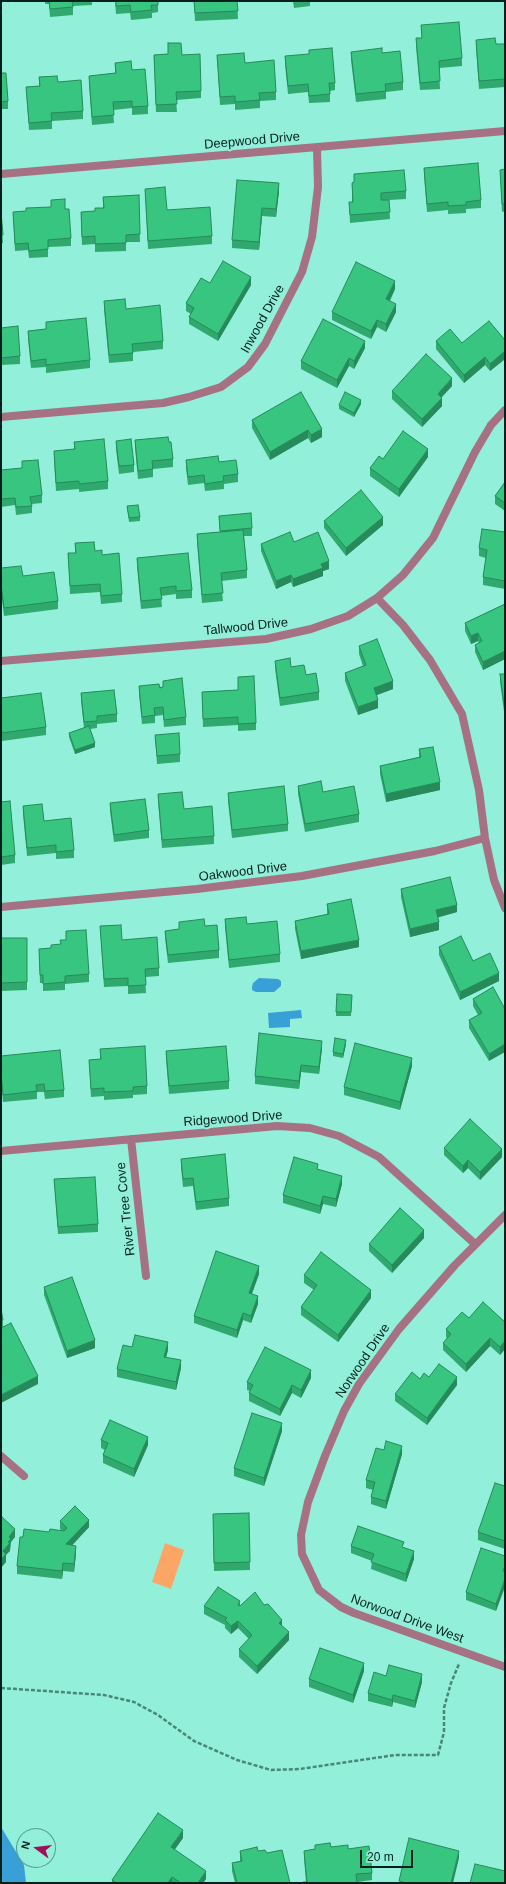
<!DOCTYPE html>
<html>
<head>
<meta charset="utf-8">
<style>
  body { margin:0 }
  #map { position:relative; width:506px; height:1884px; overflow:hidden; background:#92efd9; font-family:Arial,sans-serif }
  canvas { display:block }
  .frame { position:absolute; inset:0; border:2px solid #03211b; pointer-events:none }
  .north { position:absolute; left:16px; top:1828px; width:40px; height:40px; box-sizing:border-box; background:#92efd9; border:1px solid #599d8d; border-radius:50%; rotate:285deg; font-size:11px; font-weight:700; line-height:16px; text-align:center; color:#03211b }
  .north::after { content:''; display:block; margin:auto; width:14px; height:18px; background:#9f105a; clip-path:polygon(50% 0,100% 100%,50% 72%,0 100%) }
  .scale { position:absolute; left:360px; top:1850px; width:53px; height:18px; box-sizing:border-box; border:2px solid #03211b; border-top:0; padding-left:5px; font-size:12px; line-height:14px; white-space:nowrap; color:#03211b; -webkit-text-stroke:3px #92efd9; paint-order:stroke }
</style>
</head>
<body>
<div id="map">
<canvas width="506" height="1884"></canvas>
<div class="frame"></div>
<div class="north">N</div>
<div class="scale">20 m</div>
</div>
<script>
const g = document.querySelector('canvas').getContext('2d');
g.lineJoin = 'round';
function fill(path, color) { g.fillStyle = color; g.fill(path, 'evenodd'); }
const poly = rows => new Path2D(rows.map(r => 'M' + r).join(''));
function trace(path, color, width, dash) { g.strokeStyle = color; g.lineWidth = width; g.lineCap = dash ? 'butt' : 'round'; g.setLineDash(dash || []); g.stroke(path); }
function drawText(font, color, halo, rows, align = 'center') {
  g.font = font + ' Arial,sans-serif'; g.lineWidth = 4; g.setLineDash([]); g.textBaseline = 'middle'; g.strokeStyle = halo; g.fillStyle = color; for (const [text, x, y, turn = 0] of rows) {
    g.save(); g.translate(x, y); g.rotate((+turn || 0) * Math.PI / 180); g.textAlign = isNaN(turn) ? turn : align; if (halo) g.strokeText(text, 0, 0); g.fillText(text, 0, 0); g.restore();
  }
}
fill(poly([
  [165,1543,184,1550,171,1589,152,1582]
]), '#fba664');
fill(poly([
  [259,978,278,979,281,981,281,986,274,992,256,992,252,990,252,987,253,983],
  [301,1010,302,1018,290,1019,290,1027,269,1028,268,1013],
  [1,1827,24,1865,26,1883,1,1883]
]), '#399fd7');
trace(poly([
  [1,1688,104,1695,134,1702,158,1715,194,1741,237,1760,271,1770,300,1769,395,1755,438,1755,444,1732,444,1708,451,1683,459,1664]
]), '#498678', 2.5, [4, 2]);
trace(poly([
  [1,174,505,131],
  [1,417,163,403,189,397,221,387,248,367,265,344,302,272,312,237,318,187,317,148],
  [377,598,403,625,430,660,462,714,479,790,485,838,494,880,505,908],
  [1,661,266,639,311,629,348,616,377,598,403,575,433,538,475,452,491,425,505,410],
  [1,907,197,889,302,876,435,851,485,838],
  [131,1139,146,1276],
  [1,1151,277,1126,310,1128,339,1136,379,1157,475,1244],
  [505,1215,455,1265,399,1329,359,1384,344,1411,325,1456,308,1502,301,1535,302,1554,319,1590,341,1607,354,1613,505,1667],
  [1,1456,24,1476]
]), '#a57183', 8);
fill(poly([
  [45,1,92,1,92,5,73,6,73,15,50,17,49,4,45,4],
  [115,1,158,1,158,12,152,13,152,18,131,20,130,13,116,14],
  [194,1,237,1,238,19,195,21],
  [293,1,310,1,310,6,294,8],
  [421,25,462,58,462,66,439,68,440,89,420,90,416,46,416,38,422,38],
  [476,40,496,44,505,44,505,87,479,89,476,47],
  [168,43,182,55,201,91,201,98,176,100,177,112,156,112,154,55,168,54],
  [351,52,382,53,403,82,403,90,386,92,386,99,356,102,351,60],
  [217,55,245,63,276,92,276,100,260,101,260,108,235,110,235,104,220,105],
  [285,56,335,83,335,90,330,91,330,102,309,103,308,92,288,94,285,64],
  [115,63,132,70,148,106,148,114,132,115,132,108,113,110,114,123,92,125,89,83,89,76,115,73],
  [1,73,8,101,8,109,1,109],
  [39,77,58,82,83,111,83,119,52,121,52,129,29,130,26,87,39,86],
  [424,168,481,200,481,208,466,209,466,213,448,214,448,210,427,212,424,175],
  [505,169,505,211,502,212,500,170],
  [354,174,406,191,406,199,389,200,390,219,350,223,349,202,352,202,352,183,354,182],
  [145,189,167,210,212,236,212,244,148,249],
  [279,191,276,217,262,216,259,250,232,248,232,240],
  [139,195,140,242,126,242,126,251,95,252,95,244,82,245,81,212,95,211,103,208,103,197],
  [51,200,65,209,71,238,71,246,48,247,48,257,29,258,28,250,15,251,13,212,26,211,51,207],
  [1,211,3,243,1,243],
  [210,283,251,285,218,341,189,324,189,317,191,314,186,311,186,303],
  [395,289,390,301,396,312,386,332,377,327,371,339,332,320,332,312],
  [104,301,126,309,163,341,163,349,133,352,133,361,109,363,104,309],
  [46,322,90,360,90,368,46,373,46,367,31,368,28,339,28,331,46,329],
  [1,328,20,356,20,364,1,365],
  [505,340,505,359,490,371,485,365,464,383,436,349,436,341,462,343],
  [365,348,354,369,349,366,337,388,301,369,301,361],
  [452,386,442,397,442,406,422,427,392,399,392,391],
  [301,392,322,437,311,443,308,438,270,460,252,428,252,420],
  [361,404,354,417,339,409,339,405],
  [135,440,169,442,173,459,173,467,153,469,153,477,138,479,135,448],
  [116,441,134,465,134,472,119,474,116,449],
  [74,442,108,481,108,489,79,492,79,489,56,491,54,459,54,451,74,449],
  [428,457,399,497,370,476,370,468,383,459],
  [186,460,219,462,238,474,238,482,224,484,224,489,205,491,204,483,188,485,186,468],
  [22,461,42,495,42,503,32,504,32,513,16,515,15,505,1,507,1,470,22,468],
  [505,482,505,511,495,504,495,496],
  [127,506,140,517,140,521,129,522],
  [219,516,252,528,252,536,244,536,247,570,247,578,221,581,223,601,202,603,197,542,197,534,220,532],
  [324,521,383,525,346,556,324,528],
  [505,532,505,589,483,585,483,577,486,558,479,556,479,548],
  [294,542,329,569,323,571,323,576,293,587,291,582,276,589,261,551,261,544],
  [75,543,95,551,102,555,122,594,122,602,101,604,100,592,70,594,68,553,75,553],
  [137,558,192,590,192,598,176,599,176,594,161,596,162,607,141,609,137,566],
  [1,568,58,601,58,609,4,616,1,592],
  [505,604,505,659,483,670,475,652,475,645,479,643,478,641,471,644,465,631,465,623],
  [359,646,393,689,377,695,378,708,358,715,345,681,345,673,363,666,359,654],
  [275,661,291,667,306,675,319,692,319,700,280,706,275,668],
  [500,674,505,674,505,719,500,682],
  [238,677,256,723,256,730,238,731,238,725,203,727,202,692,238,690],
  [163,681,186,717,186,725,164,727,163,715,155,716,155,723,142,724,139,694,139,686,163,687],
  [81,693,117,714,117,722,97,724,97,728,90,729,95,747,75,754,69,737,69,733,84,728,81,701],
  [1,698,46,727,46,735,2,741,1,733],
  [155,735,180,754,180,762,157,764],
  [419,749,440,790,386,802,380,774,380,766,419,757],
  [298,786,323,792,359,814,359,822,305,832,298,794],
  [228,793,288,824,288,831,232,838,228,801],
  [158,794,184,809,214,836,214,844,162,848,158,801],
  [1,802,15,855,15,863,1,865],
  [110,803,149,830,149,838,114,842,110,811],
  [23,806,44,821,74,850,74,858,56,859,56,853,27,856,23,814],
  [401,889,457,912,438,917,439,930,410,937,401,897],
  [327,904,359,947,301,959,295,929,295,921,327,914],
  [225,919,280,954,280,962,229,968,225,927],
  [179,922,205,926,219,950,219,958,168,963,165,938,165,931,179,929],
  [100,926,122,940,159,968,159,976,145,977,146,993,128,994,128,986,104,987],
  [66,931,89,974,89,982,65,984,65,990,43,991,43,983,40,983,39,949,51,948,60,944,66,940],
  [1,938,27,938,27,990,1,991],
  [439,947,473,961,499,981,460,1000,439,955],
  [493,987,489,1061,469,1028,469,1020,478,1015,473,1006,473,999],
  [337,994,352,995,351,1016,336,1016],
  [346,1044,343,1058,333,1056,333,1052],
  [322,1048,319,1074,301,1072,299,1089,255,1084,255,1076],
  [100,1049,147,1086,147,1094,133,1095,133,1098,104,1100,104,1096,91,1097,89,1060,100,1059],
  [166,1051,229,1081,229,1089,169,1094,166,1059],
  [1,1056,64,1090,64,1097,45,1099,44,1092,37,1092,37,1099,3,1102,1,1081],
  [412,1066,400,1110,344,1095,344,1087],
  [444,1148,502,1157,480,1180,468,1168,463,1173,444,1155],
  [181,1159,229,1198,229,1206,196,1210,193,1186,183,1187,181,1167],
  [318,1170,342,1184,336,1207,323,1204,320,1214,283,1203,283,1195],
  [54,1179,98,1224,98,1232,58,1234],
  [424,1238,392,1273,369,1251,369,1244],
  [259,1274,252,1294,258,1304,251,1323,243,1320,237,1338,194,1323,194,1316],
  [304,1275,371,1298,338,1342,301,1315,301,1307,314,1290,304,1283],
  [44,1287,95,1348,67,1358,44,1295],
  [1,1309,3,1320,3,1327,1,1328],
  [469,1318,505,1322,505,1349,500,1355,490,1346,466,1372,443,1350,443,1343,447,1338,446,1337,446,1329],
  [168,1350,166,1357,181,1368,176,1390,117,1377,117,1369],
  [429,1377,457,1385,427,1425,395,1401,395,1394,420,1379],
  [311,1378,301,1398,292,1393,280,1416,249,1401,249,1393,250,1391,247,1390,247,1382],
  [282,1431,264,1486,234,1476,234,1468],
  [101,1440,148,1445,134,1477,103,1463,103,1455,105,1450,101,1448],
  [384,1450,402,1454,386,1509,371,1504,371,1497,373,1490,366,1488,366,1480],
  [505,1486,505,1549,478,1540,478,1532],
  [249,1513,250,1570,214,1571,213,1514],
  [60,1521,89,1527,72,1545,76,1553,74,1572,63,1571,62,1579,17,1574,17,1566,23,1537,49,1532,62,1531,60,1529],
  [351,1546,404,1548,414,1559,406,1582,371,1569,372,1561,351,1553],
  [505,1556,496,1611,466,1600,466,1592],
  [240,1601,240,1606,264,1605,282,1626,289,1640,257,1674,239,1657,239,1649,249,1639,238,1628,231,1634,225,1628,225,1625,204,1614,204,1606],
  [364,1671,353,1703,309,1687,309,1679],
  [386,1676,422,1682,415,1708,393,1702,392,1707,368,1701,368,1693],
  [183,1838,174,1850,206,1879,203,1883,112,1883,112,1880],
  [315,1845,348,1849,372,1873,372,1880,357,1882,306,1882,304,1858,304,1851,315,1849],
  [240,1851,258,1851,267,1853,290,1883,235,1883,232,1871,232,1863,240,1861]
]), '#2fa96e');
fill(poly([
  [279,183,279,191,276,217,276,209],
  [262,208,262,216,259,250,259,242],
  [251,277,251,285,218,341,218,334],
  [395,281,395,289,386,307,386,299],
  [396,304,396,312,386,332,386,324],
  [377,320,377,327,371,339,371,331],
  [365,341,365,348,354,369,354,361],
  [505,351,505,359,490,371,490,364],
  [485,357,485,365,464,383,464,375],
  [349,358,349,366,337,388,337,380],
  [452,378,452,386,438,401,438,394],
  [442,398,442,406,422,427,422,419],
  [361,400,361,404,354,417,354,413],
  [322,429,322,437,311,443,311,435],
  [308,430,308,438,270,460,270,452],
  [428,449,428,457,399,497,399,489],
  [383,517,383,525,346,556,346,548],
  [329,561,329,569,323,571,323,576,293,587,293,579,321,564],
  [291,575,291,582,276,589,276,581],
  [478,633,478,641,471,644,471,636],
  [505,651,505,659,483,670,483,662],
  [393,681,393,689,374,696,374,688],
  [378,700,378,708,358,715,358,707],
  [95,743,95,747,75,754,75,750],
  [440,782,440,790,386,802,386,794],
  [457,905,457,912,436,918,436,910],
  [439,922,439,930,410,937,410,929],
  [359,940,359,947,301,959,301,951],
  [499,973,499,981,460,1000,460,992],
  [346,1040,346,1044,343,1058,343,1054],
  [322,1041,322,1048,319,1074,319,1067],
  [505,1044,505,1052,489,1061,489,1054],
  [412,1058,412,1066,400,1110,400,1102],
  [301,1065,301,1072,299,1089,299,1081],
  [502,1149,502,1157,480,1180,480,1172],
  [468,1160,468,1168,463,1173,463,1166],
  [342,1176,342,1184,336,1207,336,1199],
  [323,1196,323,1204,320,1214,320,1206],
  [424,1230,424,1238,392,1273,392,1265],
  [259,1266,259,1274,249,1301,249,1293],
  [371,1290,371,1298,338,1342,338,1335],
  [258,1296,258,1304,251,1323,251,1316],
  [243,1313,243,1320,237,1338,237,1330],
  [490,1338,490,1346,466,1372,466,1364],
  [95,1340,95,1348,67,1358,67,1351],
  [505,1341,505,1349,500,1355,500,1347],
  [168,1342,168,1350,164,1365,164,1357],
  [181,1360,181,1368,176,1390,176,1382],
  [311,1370,311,1378,301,1398,301,1390],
  [38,1376,38,1384,1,1403,1,1395],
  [457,1377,457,1385,427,1425,427,1418],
  [292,1385,292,1393,280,1416,280,1409],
  [282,1423,282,1431,264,1486,264,1478],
  [148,1437,148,1445,134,1477,134,1469],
  [402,1446,402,1454,386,1509,386,1501],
  [89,1520,89,1527,66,1552,66,1544],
  [15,1529,15,1537,11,1542,10,1551,6,1555,6,1562,1,1568,1,1560,3,1551,9,1537],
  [76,1546,76,1553,74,1572,74,1564],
  [414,1551,414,1559,406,1582,406,1574],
  [63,1563,63,1571,62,1579,62,1571],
  [505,1579,505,1587,496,1611,496,1604],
  [282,1620,282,1628,279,1623],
  [238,1621,238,1628,231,1634,231,1626],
  [289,1632,289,1640,257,1674,257,1666],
  [364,1663,364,1671,353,1703,353,1695],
  [422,1674,422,1682,415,1708,415,1701],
  [393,1695,393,1702,392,1707,392,1700],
  [183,1830,183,1838,171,1855,171,1847],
  [459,1851,459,1858,453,1883,451,1883],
  [206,1871,206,1879,203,1883,198,1883],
  [172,1877,172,1883,168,1883]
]), '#268a5a');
const building = poly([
  [49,1,72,1,73,7,50,9,49,1],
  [116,1,158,1,158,5,151,5,152,10,131,12,130,5,116,6,116,1],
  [194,1,237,1,238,11,195,13,194,1],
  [459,22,462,58,439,61,440,81,420,83,416,38,422,38,421,25,459,22],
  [495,38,496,44,505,44,505,79,479,81,476,40,495,38],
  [168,43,181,43,182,55,200,54,201,91,176,92,177,104,156,105,154,55,168,54,168,43],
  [332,48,335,83,329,83,330,94,309,96,308,84,288,86,285,56,309,54,309,50,332,48],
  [382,48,382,53,400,51,403,82,385,84,386,91,356,94,351,52,382,48],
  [244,53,245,63,274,60,276,92,259,93,260,100,235,102,235,96,220,97,217,55,244,53],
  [131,61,132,70,145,69,148,106,132,107,132,101,113,102,114,115,92,117,89,76,116,73,115,63,131,61],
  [1,73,6,73,8,101,1,102,1,73],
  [57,76,58,82,81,80,83,111,51,113,52,121,29,123,26,87,40,86,39,77,57,76],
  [478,163,481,200,466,202,466,205,448,206,448,202,427,204,424,168,478,163],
  [505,169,505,204,502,204,500,170,505,169],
  [404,170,406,191,381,193,381,200,389,200,390,212,350,215,349,202,353,202,352,183,354,182,354,174,404,170],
  [237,180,279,183,276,209,262,208,259,242,232,240,237,180],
  [165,187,167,210,210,207,212,236,148,241,145,189,165,187],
  [139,195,140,234,126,235,126,243,95,244,95,236,82,237,81,212,95,211,95,208,104,208,103,197,139,195],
  [65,199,65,209,69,209,71,238,48,240,48,249,29,251,28,243,15,244,13,212,26,211,26,208,51,207,51,200,65,199],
  [1,211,3,235,1,236,1,211],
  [223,261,251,277,218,334,189,317,194,308,186,303,201,278,210,283,223,261],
  [356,262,395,281,386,299,396,304,386,324,377,320,371,331,332,312,356,262],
  [125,299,126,309,160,305,163,341,132,344,133,353,109,355,104,301,125,299],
  [86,318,90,360,46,365,46,359,31,361,28,331,46,329,46,322,86,318],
  [323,319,365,341,354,361,349,358,337,380,301,361,323,319],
  [489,321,505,340,505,351,490,364,485,357,464,375,436,341,450,329,462,343,489,321],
  [18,326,20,356,1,358,1,328,18,326],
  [426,354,452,378,438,394,442,398,422,419,392,391,426,354],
  [301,392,322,429,311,435,308,430,270,452,252,420,301,392],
  [345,392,361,400,354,413,339,405,345,392],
  [403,431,428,449,399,489,370,468,379,456,383,459,403,431],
  [168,437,169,442,171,442,173,459,152,461,153,469,138,471,135,440,168,437],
  [104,439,108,481,79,484,79,481,56,483,54,451,75,449,74,442,104,439],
  [131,439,134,465,119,466,116,441,131,439],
  [218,456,219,462,236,460,238,474,223,476,224,481,205,484,204,475,188,477,186,460,218,456],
  [38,460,42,495,30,497,32,506,16,507,15,498,1,499,1,470,22,468,22,461,38,460],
  [505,482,505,503,495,496,505,482],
  [361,490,383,517,346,548,324,521,361,490],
  [138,505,140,517,129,518,127,506,138,505],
  [251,513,252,528,220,531,219,516,251,513],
  [482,529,505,532,505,581,483,577,487,550,479,548,482,529],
  [243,530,247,570,221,573,223,593,202,595,197,534,243,530],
  [290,532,294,542,318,532,329,561,321,564,323,568,293,579,291,575,276,581,261,544,290,532],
  [94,542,95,551,102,550,102,555,119,553,122,594,101,596,100,584,70,586,68,553,76,553,75,543,94,542],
  [188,553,192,590,176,591,176,586,160,588,162,599,141,601,137,558,188,553],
  [21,566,23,576,54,572,58,601,4,608,1,584,1,568,21,566],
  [505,604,505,651,483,662,475,645,482,641,478,633,471,636,465,623,505,604],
  [377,639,393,681,374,688,378,700,358,707,345,673,366,665,359,646,377,639],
  [290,658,291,667,304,665,306,675,316,673,319,692,280,698,275,661,290,658],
  [500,674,505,674,505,711,500,674],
  [254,676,256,723,238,724,238,717,203,719,202,692,238,690,238,677,254,676],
  [182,678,186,717,164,720,163,707,154,708,155,715,142,717,139,686,159,684,160,688,163,687,163,681,182,678],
  [114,690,117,714,97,716,97,721,84,722,81,693,114,690],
  [41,693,46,727,2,733,1,725,1,698,41,693],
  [89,726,95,743,75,750,69,733,89,726],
  [179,733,180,754,157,756,155,735,179,733],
  [433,747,440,782,386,794,380,766,421,757,419,749,433,747],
  [321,781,323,792,354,786,359,814,305,824,298,786,321,781],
  [284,786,288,824,232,830,228,793,284,786],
  [182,792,184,809,212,806,214,836,162,840,158,794,182,792],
  [145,799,149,830,114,835,110,803,145,799],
  [10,801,15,855,1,857,1,802,10,801],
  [42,804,44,821,71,818,74,850,56,852,56,845,27,848,23,806,42,804],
  [450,877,457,905,436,910,439,922,410,929,401,889,450,877],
  [351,899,359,940,301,951,295,921,329,914,327,904,351,899],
  [246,917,247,924,277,921,280,954,229,960,225,919,246,917],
  [204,919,205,926,217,925,219,950,168,955,165,931,179,929,179,922,204,919],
  [121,925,122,940,157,937,159,968,145,969,146,985,128,986,128,978,104,979,100,926,121,925],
  [86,930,89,974,65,976,65,982,43,984,43,975,40,975,39,949,51,948,51,945,61,944,60,940,66,940,66,931,86,930],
  [461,936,473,961,490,953,499,973,460,992,439,947,461,936],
  [1,938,27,938,27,982,1,983,1,938],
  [493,987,505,1009,505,1044,489,1054,469,1020,482,1013,473,999,493,987],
  [337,994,352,995,351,1012,336,1012,337,994],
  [259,1033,322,1041,319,1067,301,1065,299,1081,255,1076,259,1033],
  [335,1038,346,1040,343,1054,333,1052,335,1038],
  [355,1043,412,1058,400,1102,344,1087,355,1043],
  [145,1046,147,1086,133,1087,133,1091,104,1092,104,1088,91,1089,89,1060,101,1059,100,1049,145,1046],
  [226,1046,229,1081,169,1086,166,1051,226,1046],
  [60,1050,64,1090,45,1091,44,1084,36,1085,37,1091,3,1095,1,1073,1,1056,60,1050],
  [470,1119,502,1149,480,1172,468,1160,463,1166,444,1148,470,1119],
  [225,1154,229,1198,196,1202,193,1178,183,1179,181,1159,225,1154],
  [294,1157,318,1164,317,1169,342,1176,336,1199,323,1196,320,1206,283,1195,294,1157],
  [95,1177,98,1224,58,1227,54,1179,95,1177],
  [400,1208,424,1230,392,1265,369,1244,400,1208],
  [216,1251,259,1266,249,1293,258,1296,251,1316,243,1313,237,1330,194,1316,216,1251],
  [321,1252,371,1290,338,1335,301,1307,317,1285,304,1275,321,1252],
  [72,1277,95,1340,67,1351,44,1287,72,1277],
  [483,1302,505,1322,505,1341,500,1347,490,1338,466,1364,443,1343,451,1334,446,1329,462,1312,469,1318,483,1302],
  [1,1309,3,1320,1,1320,1,1309],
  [11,1323,38,1376,1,1395,1,1328,11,1323],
  [135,1335,168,1342,164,1357,181,1360,176,1382,117,1369,123,1345,132,1347,135,1335],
  [265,1347,311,1370,301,1390,292,1385,280,1409,249,1393,253,1385,247,1382,265,1347],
  [439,1364,457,1377,427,1418,395,1394,412,1372,420,1379,424,1373,429,1377,439,1364],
  [252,1413,282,1423,264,1478,234,1468,252,1413],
  [110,1420,148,1437,134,1469,103,1455,108,1443,101,1440,110,1420],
  [386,1441,402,1446,386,1501,371,1497,375,1482,366,1480,376,1448,384,1450,386,1441],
  [495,1483,505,1486,505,1541,478,1532,495,1483],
  [75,1506,89,1520,66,1544,76,1546,74,1564,63,1563,62,1571,17,1566,20,1537,23,1537,24,1529,49,1532,50,1529,64,1531,67,1528,60,1521,75,1506],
  [249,1513,250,1562,214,1563,213,1514,249,1513],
  [2,1517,15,1529,9,1537,11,1539,8,1542,10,1543,3,1551,6,1554,1,1560,1,1518,2,1517],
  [358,1526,404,1542,402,1547,414,1551,406,1574,371,1562,374,1554,351,1546,358,1526],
  [481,1548,505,1556,505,1566,503,1571,505,1572,505,1579,496,1604,466,1592,481,1548],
  [218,1587,240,1601,238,1605,240,1606,255,1592,264,1605,268,1604,282,1620,279,1623,289,1632,257,1666,239,1649,252,1635,238,1621,231,1626,225,1620,227,1618,204,1606,218,1587],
  [320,1648,364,1663,353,1695,309,1679,320,1648],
  [389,1665,422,1674,415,1701,393,1695,392,1700,368,1693,374,1672,386,1676,389,1665],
  [158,1813,183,1830,171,1847,206,1871,198,1883,181,1883,172,1877,168,1883,117,1883,112,1880,158,1813],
  [409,1838,459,1851,451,1883,406,1883,399,1881,409,1838],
  [330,1843,331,1847,348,1845,348,1849,369,1846,372,1873,356,1874,357,1883,303,1883,303,1882,307,1882,304,1851,315,1849,315,1845,330,1843],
  [257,1847,258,1851,265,1850,267,1853,282,1850,290,1883,237,1883,232,1863,242,1861,240,1851,257,1847],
  [475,1864,505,1871,505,1883,470,1883,475,1864]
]);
fill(building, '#37c580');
trace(building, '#268a5a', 1);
drawText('13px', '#03211b', '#92efd9', [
  ["Deepwood Drive",252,141,-5],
  ["Inwood Drive",263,319,-61],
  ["Tallwood Drive",246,627,-6],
  ["Oakwood Drive",243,872,-7],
  ["Ridgewood Drive",233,1119,-4],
  ["River Tree Cove",126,1209,-96],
  ["Norwood Drive",363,1361,-56],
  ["Norwood Drive West",407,1619,20]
]);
</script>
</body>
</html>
